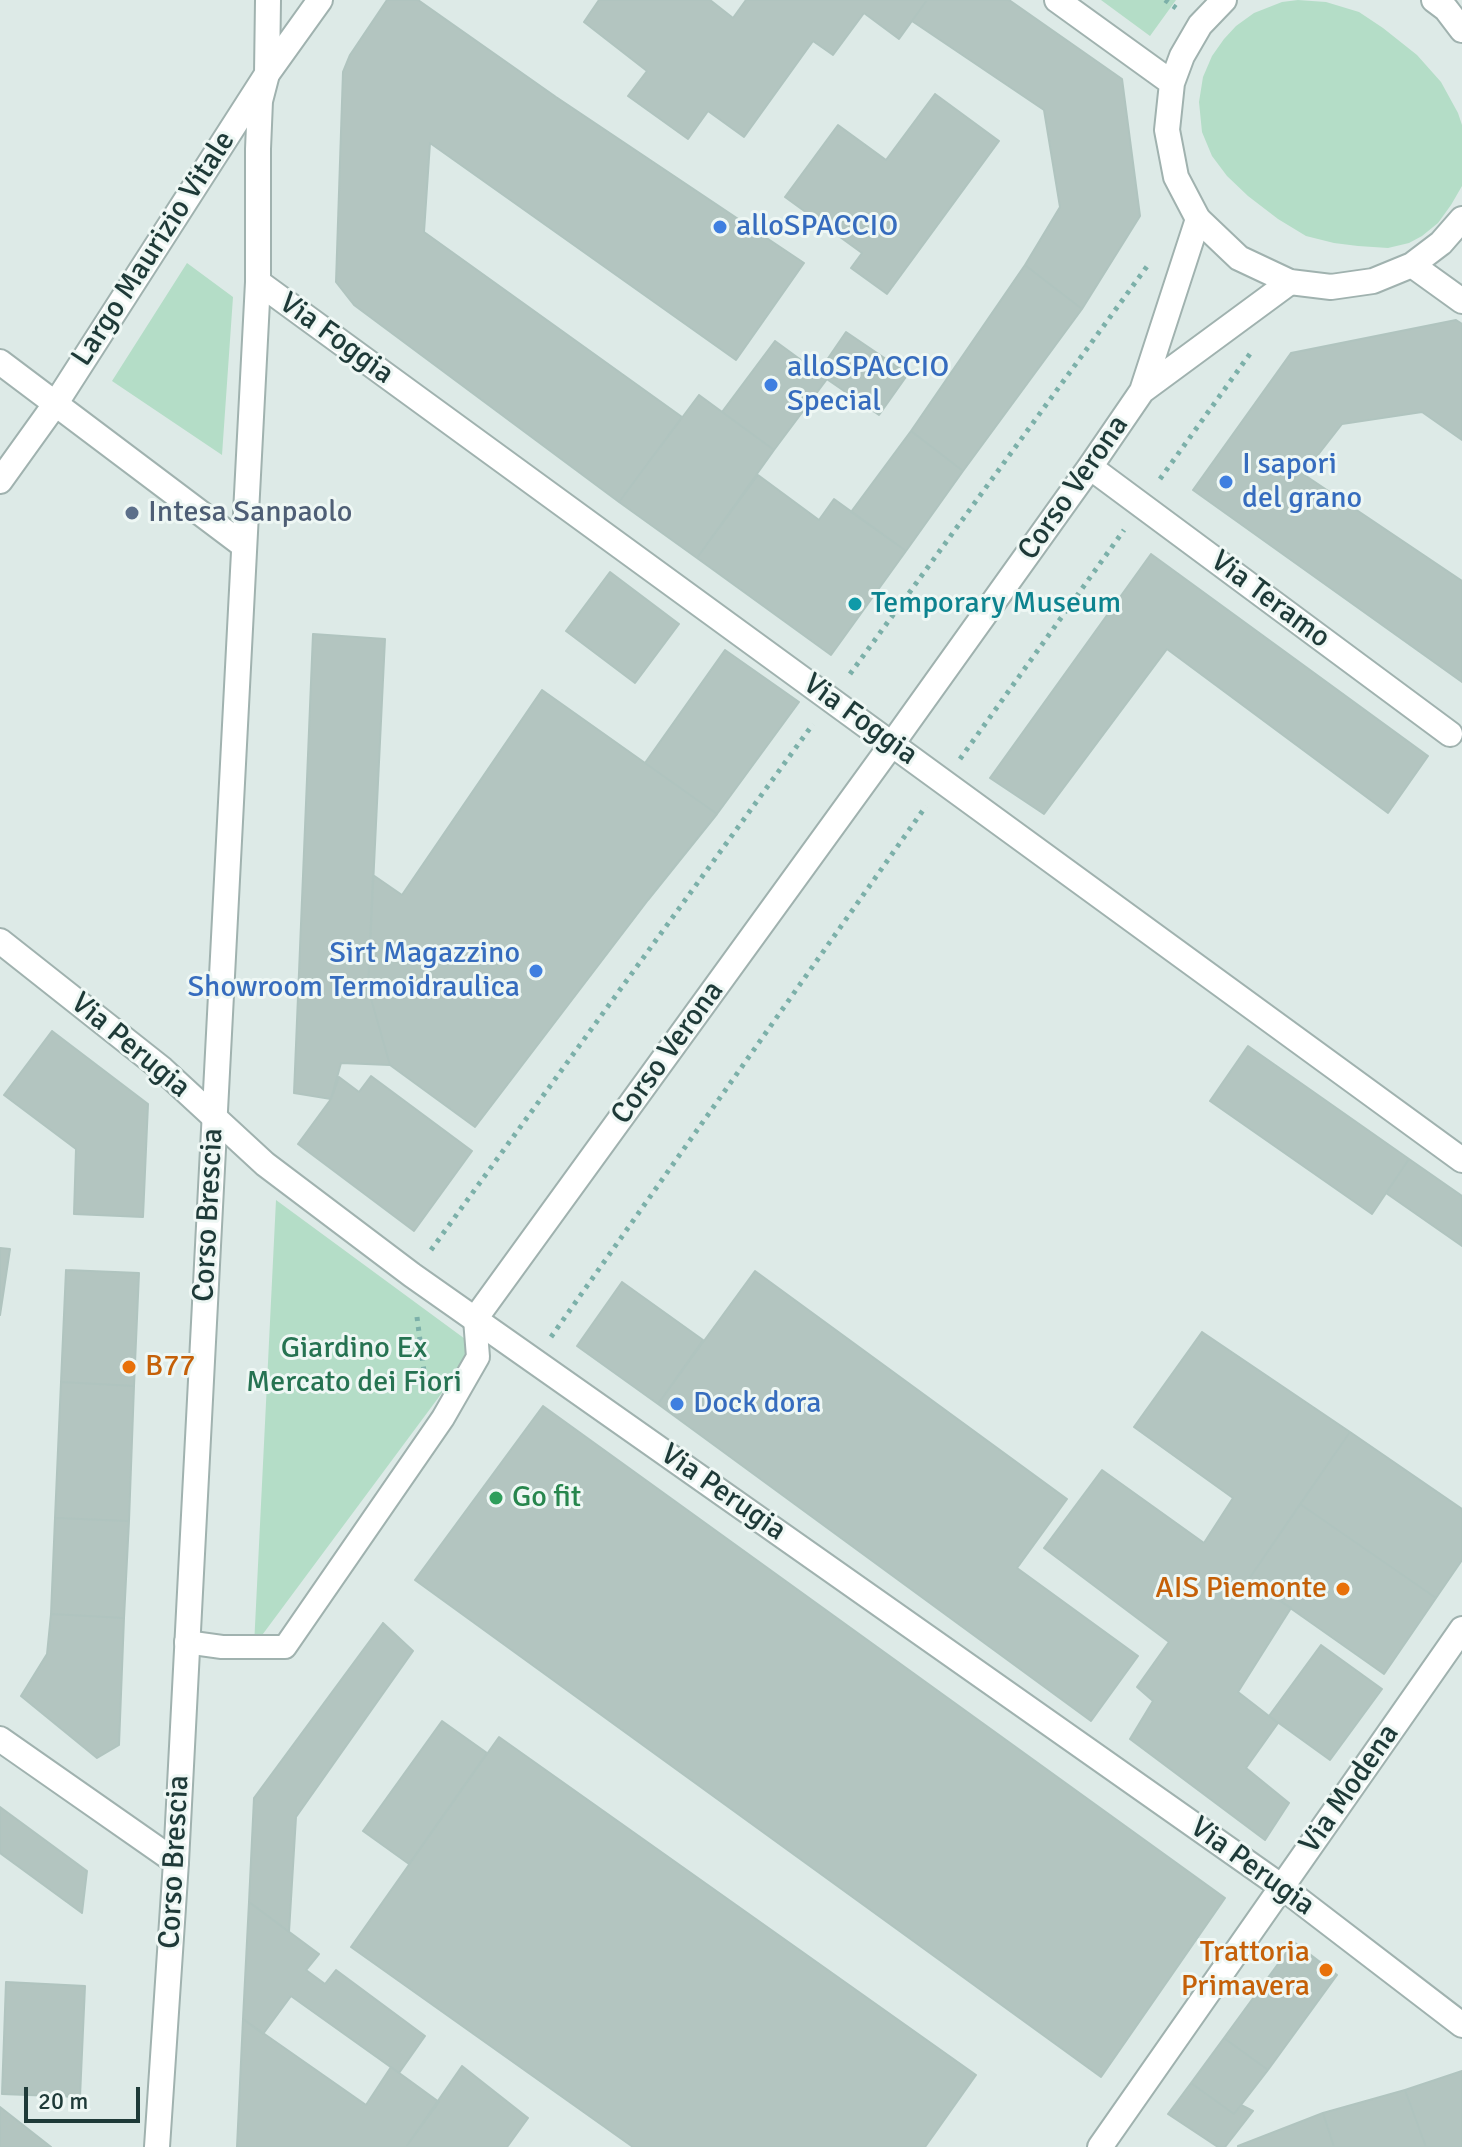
<!DOCTYPE html>
<html>
<head>
<meta charset="utf-8">
<style>
  body { margin:0 }
  #map { position:relative; width:1462px; height:2147px; overflow:hidden; background:#ddeae7; font-family:Signika,sans-serif }
  canvas { display:block }
  .scale { position:absolute; left:24px; top:2087px; width:116px; height:36px; box-sizing:border-box; border:4px solid #1e3a38; border-top:0; padding-left:10px; font-size:24px; line-height:28px; white-space:nowrap; color:#1e3a38; -webkit-text-stroke:6px #eef7f4; paint-order:stroke }
</style>
</head>
<body>
<div id="map">
<canvas width="1462" height="2147"></canvas>
<div class="scale">20 m</div>
</div>
<script>
const g = document.querySelector('canvas').getContext('2d');
g.lineJoin = 'round';
function fill(path, color) { g.fillStyle = color; g.fill(path, 'evenodd'); }
const poly = rows => new Path2D(rows.map(r => 'M' + r).join(''));
function trace(path, color, width, dash) { g.strokeStyle = color; g.lineWidth = width; g.lineCap = dash ? 'butt' : 'round'; g.setLineDash(dash || []); g.stroke(path); }
function drawText(font, color, halo, rows, align = 'center') {
  g.font = font + ' Signika,sans-serif'; g.lineWidth = 6; g.setLineDash([]); g.textBaseline = 'middle'; g.strokeStyle = halo; g.fillStyle = color; for (const [text, x, y, turn = 0] of rows) {
    g.save(); g.translate(x, y); g.rotate((+turn || 0) * Math.PI / 180); g.textAlign = isNaN(turn) ? turn : align; if (halo) g.strokeText(text, 0, 0); g.fillText(text, 0, 0); g.restore();
  }
}
fill(poly([
  [1101,0,1176,0,1150,36],
  [1298,0,1326,2,1359,12,1383,28,1417,55,1441,82,1458,113,1462,125,1462,186,1451,205,1438,223,1422,236,1409,243,1388,248,1358,246,1334,243,1306,236,1278,219,1248,196,1227,176,1212,156,1202,132,1199,102,1203,77,1212,56,1224,39,1236,26,1254,13,1282,2],
  [187,263,233,297,222,455,112,381],
  [276,1200,476,1347,254,1646]
]), '#b4ddc7');
const building = poly([
  [387,0,418,0,556,97,804,263,736,360,430,143,424,232,682,417,619,502,354,305,336,282,343,72,350,55,387,0],
  [599,0,710,0,733,18,746,0,927,0,899,39,864,13,833,55,813,41,744,137,708,111,688,139,628,96,647,71,584,22,599,0],
  [927,0,1009,0,1122,79,1140,216,1082,309,1025,265,1060,207,1044,110,912,21,927,0],
  [935,94,999,141,887,294,851,268,862,253,785,197,838,125,886,160,935,94],
  [1025,265,1082,309,963,471,911,431,1025,265],
  [1456,320,1462,324,1462,440,1422,412,1342,424,1303,474,1462,581,1462,682,1193,490,1291,353,1456,320],
  [846,332,908,374,879,415,818,373,846,332],
  [775,341,827,379,774,450,722,412,775,341],
  [699,395,774,450,697,558,619,502,699,395],
  [911,431,963,471,906,551,851,512,911,431],
  [758,475,819,520,834,499,906,551,831,655,697,558,758,475],
  [1151,554,1428,756,1388,813,1167,649,1044,814,990,778,1151,554],
  [610,572,679,624,635,683,566,631,610,572],
  [313,634,385,639,368,988,390,1065,341,1063,331,1099,294,1093,313,634],
  [725,650,799,702,717,814,645,763,725,650],
  [542,690,717,814,648,900,475,1127,390,1065,368,988,373,875,402,895,542,690],
  [52,1031,148,1104,143,1217,74,1214,76,1149,4,1095,52,1031],
  [1248,1046,1409,1159,1372,1214,1210,1101,1248,1046],
  [371,1076,472,1151,414,1231,298,1144,331,1099,339,1077,359,1092,371,1076],
  [1409,1159,1462,1196,1462,1246,1386,1193,1409,1159],
  [0,1248,10,1249,0,1315,0,1248],
  [66,1270,139,1273,134,1386,61,1382,66,1270],
  [755,1271,1067,1499,1017,1568,1138,1656,1091,1721,658,1404,755,1271],
  [622,1282,703,1340,658,1404,577,1346,622,1282],
  [1202,1332,1350,1432,1249,1579,1291,1608,1238,1692,1278,1723,1246,1768,1289,1803,1265,1840,1130,1739,1153,1701,1137,1687,1169,1642,1044,1548,1102,1470,1204,1543,1233,1498,1134,1427,1202,1332],
  [61,1382,134,1386,129,1521,55,1518,61,1382],
  [543,1406,1225,1898,1101,2077,415,1580,543,1406],
  [1350,1432,1462,1509,1462,1560,1436,1598,1300,1504,1350,1432],
  [1300,1504,1436,1598,1384,1674,1249,1579,1300,1504],
  [55,1518,129,1521,124,1618,51,1614,55,1518],
  [51,1614,124,1618,119,1745,97,1758,21,1696,47,1654,51,1614],
  [383,1623,413,1651,296,1817,289,1932,249,1902,254,1798,383,1623],
  [1321,1645,1382,1689,1330,1760,1269,1716,1321,1645],
  [442,1721,487,1753,409,1864,363,1831,442,1721],
  [499,1737,976,2075,925,2147,633,2147,351,1947,499,1737],
  [0,1807,87,1871,82,1913,0,1853,0,1807],
  [249,1902,319,1954,306,1970,325,1984,336,1970,425,2036,399,2073,291,1996,263,2034,243,2019,249,1902],
  [1294,1942,1337,1975,1268,2070,1224,2038,1294,1942],
  [6,1982,85,1986,80,2097,2,2094,6,1982],
  [243,2019,366,2105,391,2067,439,2102,406,2147,237,2147,243,2019],
  [1224,2038,1268,2070,1234,2114,1191,2083,1224,2038],
  [462,2066,528,2118,507,2147,406,2147,462,2066],
  [1462,2071,1462,2147,1426,2147,1405,2090,1462,2071],
  [1191,2083,1234,2114,1241,2105,1253,2111,1225,2147,1218,2147,1168,2114,1191,2083],
  [1405,2090,1426,2147,1334,2147,1323,2113,1405,2090],
  [0,2107,51,2147,0,2147,0,2107],
  [1323,2113,1334,2147,1238,2147,1238,2146,1323,2113]
]);
fill(building, '#b3c5c0');
trace(building, '#b0c4bf', 2);
const service = poly([
  [186,1642,222,1647,285,1647,443,1418,478,1357,475,1319]
]);
const minor = poly([
  [258,282,1462,1160],
  [0,362,243,545],
  [1142,391,1290,282],
  [1090,467,1450,734],
  [0,481,56,403,267,74,268,0],
  [0,941,162,1069,265,1164,412,1275,1282,1887,1462,2025],
  [475,1319,892,744,1090,467,1142,391,1198,219],
  [0,1739,176,1862],
  [1100,2147,1462,1629]
]);
const tertiary = poly([
  [1057,0,1172,83],
  [1224,0,1200,25,1182,56,1172,83,1167,130,1176,177,1198,219,1239,258,1290,282,1331,287,1373,281,1412,265,1441,243,1462,219],
  [1434,0,1446,9,1462,30],
  [1412,265,1462,301],
  [157,2147,176,1862,258,282,258,149,260,101,267,74,320,0]
]);
trace(service, '#a0b2af', 26);
trace(minor, '#a0b2af', 28);
trace(tertiary, '#a0b2af', 28);
trace(poly([
  [1165,0,1176,8],
  [1160,479,1252,351],
  [850,674,1148,265],
  [960,759,1124,530],
  [431,1250,813,724],
  [417,1317,426,1387],
  [551,1337,926,806]
]), '#7cb0a9', 5, [4, 6]);
trace(service, '#fff', 22);
trace(minor, '#fff', 24);
trace(tertiary, '#fff', 24);
for (const [x, y, r, color] of [
  [720,227,8,"#3f7fe0"],
  [771,385,8,"#3f7fe0"],
  [1226,482,8,"#3f7fe0"],
  [132,513,8,"#5c6f8a"],
  [855,604,8,"#0f9aa8"],
  [536,971,8,"#3f7fe0"],
  [129,1367,8,"#e8710a"],
  [677,1404,8,"#3f7fe0"],
  [496,1498,8,"#2e9e5b"],
  [1343,1589,8,"#e8710a"],
  [1326,1970,8,"#e8710a"]
]) { const dot = new Path2D(); dot.arc(x, y, r, 0, 2 * Math.PI); g.fillStyle = color; g.fill(dot); trace(dot, '#eef7f4', 3); }
drawText('30px', '#366cbe', '#eef7f4', [
  ["alloSPACCIO",736,227],
  ["alloSPACCIO",787,368],
  ["Special",787,402],
  ["I sapori",1242,465],
  ["del grano",1242,499],
  ["Sirt Magazzino",520,954,"right"],
  ["Showroom Termoidraulica",520,988,"right"],
  ["Dock dora",693,1404]
], 'left');
drawText('30px', '#1e3a38', '#eef7f4', [
  ["Largo Maurizio Vitale",154,249,-57],
  ["Via Foggia",336,339,36],
  ["Corso Verona",1074,488,-55],
  ["Via Teramo",1270,600,37],
  ["Via Foggia",860,720,36],
  ["Via Perugia",130,1046,40],
  ["Corso Verona",668,1053,-54],
  ["Corso Brescia",209,1215,-87],
  ["Via Perugia",723,1493,35],
  ["Via Modena",1350,1789,-55],
  ["Corso Brescia",175,1862,-87],
  ["Via Perugia",1252,1867,36]
]);
drawText('30px', '#4e5e75', '#eef7f4', [
  ["Intesa Sanpaolo",148,513]
], 'left');
drawText('30px', '#0d838f', '#eef7f4', [
  ["Temporary Museum",871,604]
], 'left');
drawText('30px', '#267352', '#eef7f4', [
  ["Giardino Ex",354,1349],
  ["Mercato dei Fiori",354,1383]
]);
drawText('30px', '#c56008', '#eef7f4', [
  ["B77",145,1367,"left"],
  ["AIS Piemonte",1327,1589],
  ["Trattoria",1310,1953],
  ["Primavera",1310,1987]
], 'right');
drawText('30px', '#27864d', '#eef7f4', [
  ["Go fit",512,1498]
], 'left');
</script>
</body>
</html>
